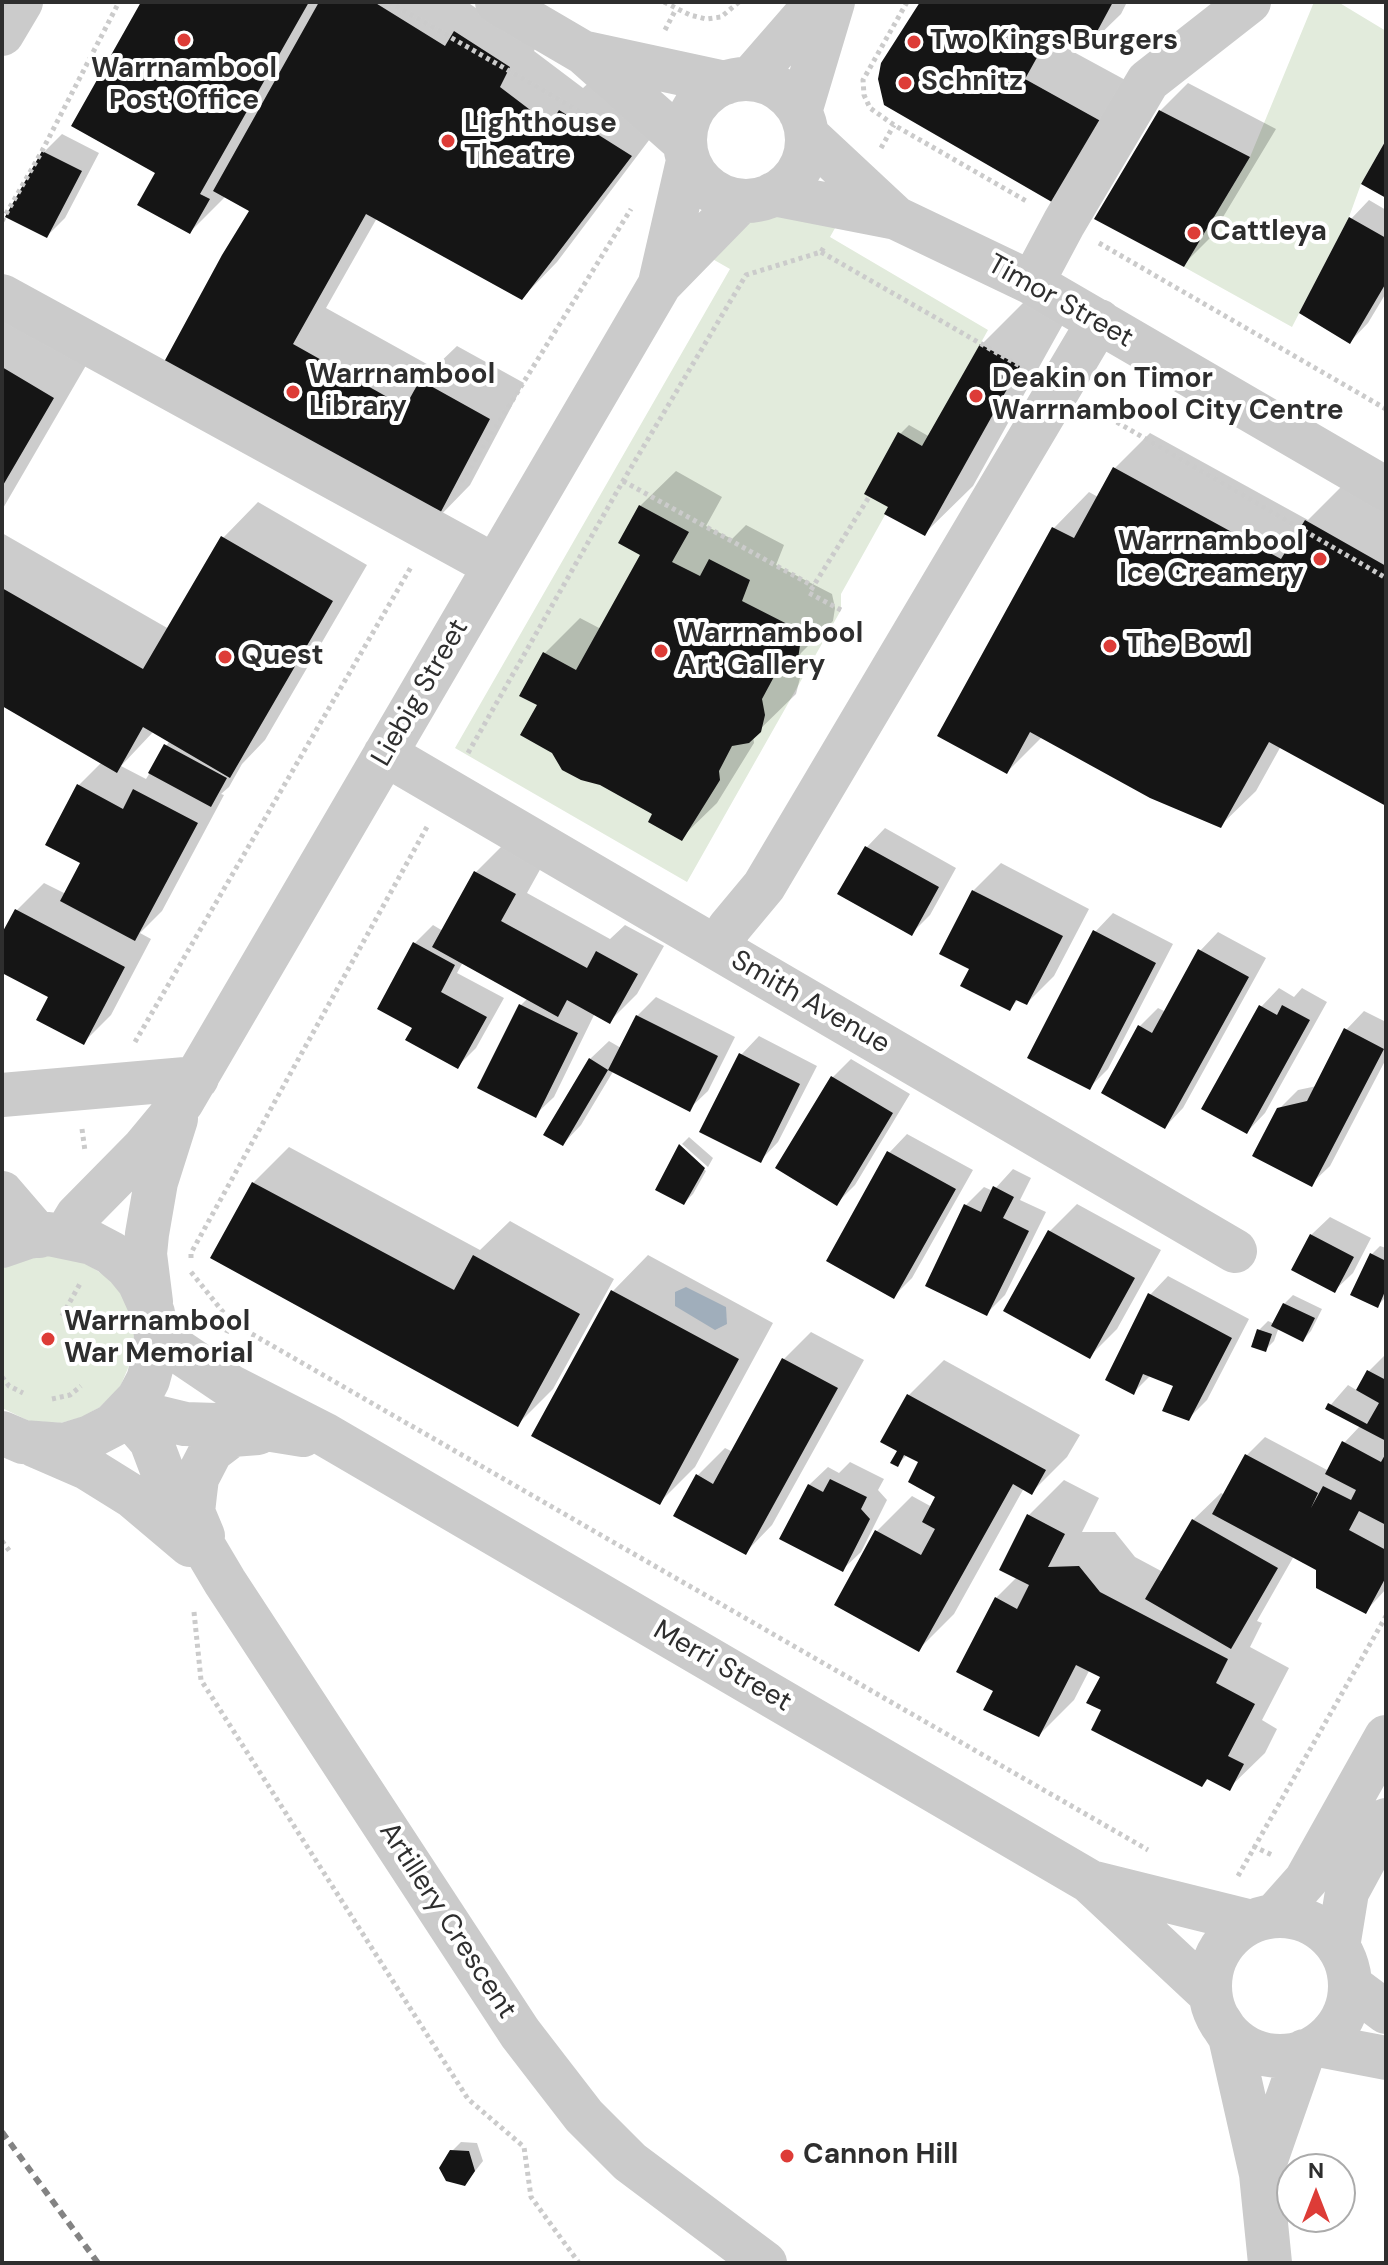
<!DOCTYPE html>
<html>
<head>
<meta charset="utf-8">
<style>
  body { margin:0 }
  #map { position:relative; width:1388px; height:2265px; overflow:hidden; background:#fff; font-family:"DM Sans",sans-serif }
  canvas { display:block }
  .frame { position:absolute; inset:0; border:4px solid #2e2e2e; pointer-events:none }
  .north { position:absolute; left:1276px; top:2153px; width:80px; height:80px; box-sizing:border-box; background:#fff; border:2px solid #ababab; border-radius:50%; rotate:0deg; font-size:22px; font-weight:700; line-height:32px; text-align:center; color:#2e2e2e }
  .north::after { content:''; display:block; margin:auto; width:28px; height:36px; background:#dd3c37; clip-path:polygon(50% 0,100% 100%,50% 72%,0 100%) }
</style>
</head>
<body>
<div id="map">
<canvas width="1388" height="2265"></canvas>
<div class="frame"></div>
<div class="north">N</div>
</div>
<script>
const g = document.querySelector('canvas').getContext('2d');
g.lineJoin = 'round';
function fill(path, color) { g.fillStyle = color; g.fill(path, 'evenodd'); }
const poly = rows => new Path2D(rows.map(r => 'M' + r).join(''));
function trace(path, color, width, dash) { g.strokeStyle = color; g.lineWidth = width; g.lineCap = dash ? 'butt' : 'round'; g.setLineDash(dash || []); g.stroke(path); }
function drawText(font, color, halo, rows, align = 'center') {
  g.font = font + ' "DM Sans",sans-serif'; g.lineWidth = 8; g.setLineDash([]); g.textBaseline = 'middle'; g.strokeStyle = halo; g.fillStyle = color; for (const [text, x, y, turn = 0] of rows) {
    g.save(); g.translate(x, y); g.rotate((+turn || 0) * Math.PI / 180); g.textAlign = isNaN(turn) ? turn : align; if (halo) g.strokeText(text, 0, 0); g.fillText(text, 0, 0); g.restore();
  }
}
fill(poly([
  [1314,2,1338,2,1386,31,1386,140,1361,184,1349,217,1292,327,1184,267,1250,157],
  [779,206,839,221,830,237,988,330,841,594,841,610,687,882,455,748,730,269,709,257,751,210],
  [49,1255,84,1262,111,1280,121,1293,132,1318,135,1336,134,1354,120,1387,100,1407,82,1417,61,1423,29,1421,2,1408,2,1269,17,1261]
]), '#e2ebdc');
fill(poly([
  [686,1287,726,1307,727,1324,715,1330,675,1306,675,1292]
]), '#c9daea');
fill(poly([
  [143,2,467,2,479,10,544,31,534,51,583,88,596,76,665,119,557,262,522,298,377,218,326,308,434,368,457,346,524,383,470,485,435,521,160,374,251,210,226,196,190,232,158,173],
  [922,2,1127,2,1121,14,1085,49,1061,37,1059,44,1140,88,1092,167],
  [1188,83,1276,129,1211,237,1184,264,1160,111],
  [62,134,99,153,65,218,47,236,44,152],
  [1369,200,1386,210,1386,293,1368,323,1350,342,1351,219],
  [1030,296,1067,317,973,486,924,534,890,506,900,434,909,425,930,437,981,345],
  [2,312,88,362,2,510],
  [1150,433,1308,520,1342,486,1386,511,1386,804,1281,746,1256,791,1220,826,1042,737,1007,772,940,736,1054,528,1089,492,1098,497,1114,469],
  [676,471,722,497,706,526,732,539,746,525,784,545,776,565,832,594,835,608,833,621,801,653,796,662,800,678,796,694,753,736,754,743,717,803,681,838,540,705,545,653,580,618,601,629,643,555,640,506],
  [258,502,367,565,265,740,242,764,229,787,221,794,224,795,162,911,140,933,151,939,111,1015,84,1042,50,997,2,971,2,938,17,910,44,883,66,894,83,862,78,786,102,762,2,704,2,533,169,629,223,538],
  [154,731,170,740,146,779,121,766],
  [885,828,956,868,930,915,912,933,840,893,867,847],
  [503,845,542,866,527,893,610,939,625,925,664,946,637,994,610,1021,595,1013,554,1097,535,1115,521,1005,528,998,463,962,457,973,504,998,476,1048,458,1066,414,1027,415,943,433,925,443,931,476,872],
  [1001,863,1089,909,1054,976,1027,1003,1019,999,1010,1008,971,968,973,891],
  [1113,913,1173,944,1108,1069,1089,1088,1095,932],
  [1218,932,1266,958,1183,1108,1165,1127,1140,1026,1158,1008,1166,1012,1200,951],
  [1279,988,1294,997,1302,988,1327,1002,1265,1113,1247,1132,1261,1007],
  [656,997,735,1037,708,1091,689,1109,614,1070,581,1125,563,1144,590,1059,609,1041,621,1048,637,1016],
  [1364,1011,1386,1022,1386,1059,1330,1166,1311,1184,1279,1109,1298,1090,1317,1086,1346,1030],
  [759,1036,817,1066,778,1142,760,1161,741,1055],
  [851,1059,910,1094,855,1185,837,1203,832,1078],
  [907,1134,973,1170,912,1278,894,1296,889,1153],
  [689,1137,713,1158,708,1167,682,1144],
  [289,1147,480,1250,510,1221,614,1279,553,1389,518,1424,253,1183],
  [680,1148,706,1171,693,1194,684,1203],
  [1013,1169,1031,1178,1020,1200,1046,1212,1005,1295,987,1313,966,1205,984,1187,993,1191],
  [1077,1204,1161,1250,1117,1329,1090,1356,1049,1232],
  [1330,1217,1371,1238,1353,1273,1334,1291,1311,1235],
  [1380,1246,1386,1248,1386,1297,1377,1306,1372,1254],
  [648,1255,773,1323,695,1467,659,1503,534,1435,613,1291],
  [1168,1276,1249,1319,1207,1400,1188,1419,1176,1385,1151,1375,1134,1392,1150,1295],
  [1293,1295,1322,1309,1311,1331,1303,1340,1279,1327,1274,1341,1265,1350,1259,1330,1268,1321,1275,1324,1284,1304],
  [811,1332,864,1360,772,1525,745,1553,676,1515,698,1475,725,1448,733,1452,784,1359],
  [1386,1354,1386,1589,1365,1612,1318,1569,1294,1556,1257,1621,1262,1623,1250,1647,1289,1668,1262,1720,1277,1729,1265,1753,1229,1788,1209,1778,1202,1785,1104,1710,1103,1676,1090,1669,1074,1700,1039,1735,996,1690,996,1598,1017,1577,1028,1516,1064,1480,1099,1498,1082,1532,1115,1532,1135,1557,1163,1572,1193,1520,1221,1493,1225,1495,1247,1455,1265,1437,1329,1471,1344,1443,1361,1425,1328,1408,1348,1385,1358,1391,1369,1371],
  [944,1360,1080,1435,1067,1457,1032,1492,1024,1488,954,1614,919,1649,877,1531,912,1496,932,1507,938,1496,921,1461,908,1454,897,1465,909,1395],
  [850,1462,884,1479,878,1490,887,1500,861,1552,842,1570,809,1485,828,1467,839,1473],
  [461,2142,477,2143,483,2161,465,2184,452,2151]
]), '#0003');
fill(poly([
  [141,2,309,2,200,194,210,199,190,234,137,205,155,173,71,126],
  [319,2,374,2,445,46,454,31,510,67,500,87,550,125,559,110,632,156,522,300,366,214,293,344,405,407,420,380,490,419,435,523,157,375,222,255,249,211,213,191],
  [920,2,1113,2,1086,52,1050,34,1025,79,1106,124,1057,205,884,105,878,79,881,63],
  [1159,110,1250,157,1184,267,1094,219],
  [1386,140,1386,198,1361,184],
  [42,151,82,171,47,238,5,217],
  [1349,217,1386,238,1386,283,1350,344,1299,313],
  [980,344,1020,366,925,536,884,514,888,507,864,494,898,432,922,446],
  [2,367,54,398,2,487],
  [1113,467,1281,559,1305,520,1386,566,1386,806,1269,742,1221,828,1150,798,1030,732,1007,774,937,736,1052,527,1074,538],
  [639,505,689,532,672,562,700,576,709,559,750,580,742,601,797,629,800,645,798,659,787,670,776,673,762,699,765,715,761,732,749,743,732,746,719,771,720,780,682,841,648,822,652,814,600,785,581,780,562,770,552,753,520,735,537,705,519,696,543,652,576,670,640,555,618,543],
  [221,536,333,601,230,778,143,727,117,773,2,706,2,588,143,669],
  [164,744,227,778,211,807,148,773],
  [77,784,123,809,133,789,198,823,135,941,60,901,80,863,45,845],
  [865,846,939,887,912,936,837,894],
  [474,871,516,894,501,921,587,968,596,951,638,974,610,1024,567,1000,558,1017,432,947],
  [972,890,1063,936,1027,1005,1016,1000,1010,1011,960,986,969,969,939,954],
  [15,909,125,967,84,1045,36,1020,48,997,2,973,2,933],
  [1093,930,1156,963,1090,1090,1027,1058],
  [413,942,455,965,441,992,487,1017,458,1069,405,1040,412,1028,377,1009],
  [1198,949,1249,977,1165,1129,1101,1093,1138,1025,1152,1033],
  [519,1004,578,1033,536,1118,477,1088],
  [1259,1005,1277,1015,1282,1005,1310,1020,1247,1134,1201,1109],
  [636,1015,718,1056,690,1112,608,1070],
  [1344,1028,1384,1049,1312,1187,1252,1156,1277,1108,1307,1101],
  [739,1053,800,1084,761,1163,699,1132],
  [589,1058,608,1070,563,1146,543,1135],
  [831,1076,893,1113,837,1206,775,1168],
  [679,1144,705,1168,684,1205,655,1190],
  [887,1151,956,1189,894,1299,826,1261],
  [252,1182,454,1290,473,1255,580,1314,518,1427,210,1258],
  [993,1186,1014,1197,1003,1218,1029,1231,987,1316,925,1286,964,1204,981,1212],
  [1048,1230,1135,1278,1090,1359,1003,1311],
  [1310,1234,1354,1257,1335,1293,1291,1270],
  [1370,1253,1386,1261,1386,1289,1378,1308,1350,1295],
  [611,1290,739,1359,660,1505,531,1436],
  [1148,1293,1232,1338,1189,1421,1162,1411,1173,1386,1143,1374,1134,1395,1105,1380],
  [1283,1303,1315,1318,1303,1342,1271,1326],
  [1257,1329,1272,1334,1266,1352,1251,1347],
  [782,1358,838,1388,746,1555,673,1516,696,1474,713,1484],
  [1367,1370,1386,1380,1386,1441,1325,1409,1328,1403,1367,1424,1379,1403,1356,1390],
  [907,1394,1046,1470,1032,1495,1013,1484,919,1652,834,1605,875,1530,921,1555,935,1529,922,1522,935,1497,908,1482,918,1462,904,1455,898,1467,890,1463,897,1451,880,1442],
  [1342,1441,1381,1462,1386,1453,1386,1525,1359,1511,1349,1530,1386,1550,1386,1577,1366,1614,1316,1588,1316,1570,1212,1514,1245,1454,1318,1493,1311,1508,1323,1486,1351,1500,1356,1490,1325,1474],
  [830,1479,867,1497,861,1509,870,1519,843,1572,779,1539,808,1484,823,1492],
  [1027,1514,1065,1534,1048,1567,1079,1566,1100,1592,1228,1659,1216,1683,1255,1704,1228,1756,1244,1764,1230,1791,1207,1779,1202,1787,1091,1730,1101,1710,1086,1703,1100,1677,1076,1665,1039,1737,983,1710,993,1691,956,1672,995,1597,1017,1609,1029,1585,999,1570],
  [1192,1519,1278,1568,1231,1649,1145,1599],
  [450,2150,469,2151,475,2171,465,2186,446,2181,439,2168]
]), '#151515');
trace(poly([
  [389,2,586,115],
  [664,2,690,15,706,19,721,17,739,2],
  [907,2,863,80,864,95,870,108,894,125,1028,202],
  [665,30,676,9],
  [881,148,894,125],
  [2,221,42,151,119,2],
  [1099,243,1386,409],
  [821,252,1025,369],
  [1096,410,1386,578],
  [623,481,813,586],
  [453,496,631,209],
  [841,610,809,593,869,497],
  [468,753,623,481,746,275,821,252,824,247],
  [135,1042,411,567],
  [82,1129,85,1151],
  [191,1258,191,1253,428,825],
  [191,1272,231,1322,226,1334],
  [62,1316,81,1282],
  [231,1322,1148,1850],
  [2,1377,9,1386,23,1393],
  [52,1399,70,1395,81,1386],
  [2,1541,11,1553],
  [194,1612,201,1680,468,2099,524,2147,531,2197,579,2263],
  [1253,1846,1274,1856],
  [1238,1876,1386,1616]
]), '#cbcbcb', 5, [4, 4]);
trace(poly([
  [497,2,584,53,684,142],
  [2,34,21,2],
  [586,53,725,83],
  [750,79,817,2],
  '685 140a61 61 0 1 1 122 0a61 61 0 1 1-122 0Z',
  [800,112,833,2],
  [807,135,896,218],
  [773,194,896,218,1032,283,1386,489],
  [660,283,688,161],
  [1032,283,1064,223,1148,81,1249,2],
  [2,296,495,566],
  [385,754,1235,1251],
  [720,950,729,928,764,886,1099,321],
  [2,1095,197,1078],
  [2,1193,39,1236],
  [65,1236,77,1216,143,1149,182,1102,660,284,741,201],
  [2,1246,28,1237,49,1234,92,1243,111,1253,126,1266,139,1282,153,1313,156,1336,154,1358,148,1380,138,1399,113,1425,90,1437,64,1445,23,1442,2,1433],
  [151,1302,145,1254,147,1234,156,1182,176,1119],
  [156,1336,230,1386,324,1434,1089,1881,1210,1994],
  [130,1408,152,1416,185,1424,247,1426,303,1435],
  [127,1413,151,1441,168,1486,225,1582,520,2033,550,2072,584,2116,630,2162,765,2263],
  [34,1445,87,1468,132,1496,190,1545],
  [203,1536,193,1512,195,1494,197,1478,211,1451,232,1435,258,1433],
  [1095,1883,1252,1922],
  [1274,1916,1306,1880,1386,1737],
  '1210 1986a70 70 0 1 1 140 0a70 70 0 1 1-140 0Z',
  [1338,1947,1347,1892,1386,1820],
  [1350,1985,1386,2012],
  [1219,2020,1230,2037,1261,2174,1270,2263],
  [1318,2045,1386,2058],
  [1261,2174,1304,2051]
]), '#cbcbcb', 44);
trace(poly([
  [2,2132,98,2263]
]), '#838383', 6, [8, 6]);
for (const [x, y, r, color] of [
  [184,40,8,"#dd3c37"],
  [914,42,8,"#dd3c37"],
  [905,83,8,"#dd3c37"],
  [448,141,8,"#dd3c37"],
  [1194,233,8,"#dd3c37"],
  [293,392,8,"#dd3c37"],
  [976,396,8,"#dd3c37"],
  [1320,559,8,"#dd3c37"],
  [1110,646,8,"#dd3c37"],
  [661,651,8,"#dd3c37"],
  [225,657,8,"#dd3c37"],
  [48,1339,8,"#dd3c37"],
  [787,2156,8,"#dd3c37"]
]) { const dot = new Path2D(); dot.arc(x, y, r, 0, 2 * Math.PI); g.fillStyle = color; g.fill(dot); trace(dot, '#fff', 3); }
drawText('bold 28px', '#2e2e2e', '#fff', [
  ["Two Kings Burgers",930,42],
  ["Warrnambool",184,70,"center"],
  ["Post Office",184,102,"center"],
  ["Schnitz",921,83],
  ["Lighthouse",464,125],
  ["Theatre",464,157],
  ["Cattleya",1210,233],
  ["Warrnambool",309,376],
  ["Library",309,408],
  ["Deakin on Timor",992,380],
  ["Warrnambool City Centre",992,412],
  ["Warrnambool",1304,543,"right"],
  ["Ice Creamery",1304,575,"right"],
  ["Warrnambool",677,635],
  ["Art Gallery",677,667],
  ["The Bowl",1126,646],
  ["Quest",241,657],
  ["Warrnambool",64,1323],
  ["War Memorial",64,1355],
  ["Cannon Hill",803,2156]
], 'left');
drawText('28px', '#2e2e2e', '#fff', [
  ["Timor Street",1060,302,29],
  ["Liebig Street",421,693,-60],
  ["Smith Avenue",810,1003,30],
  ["Merri Street",722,1667,30],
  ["Artillery Crescent",447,1921,57]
]);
</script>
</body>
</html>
